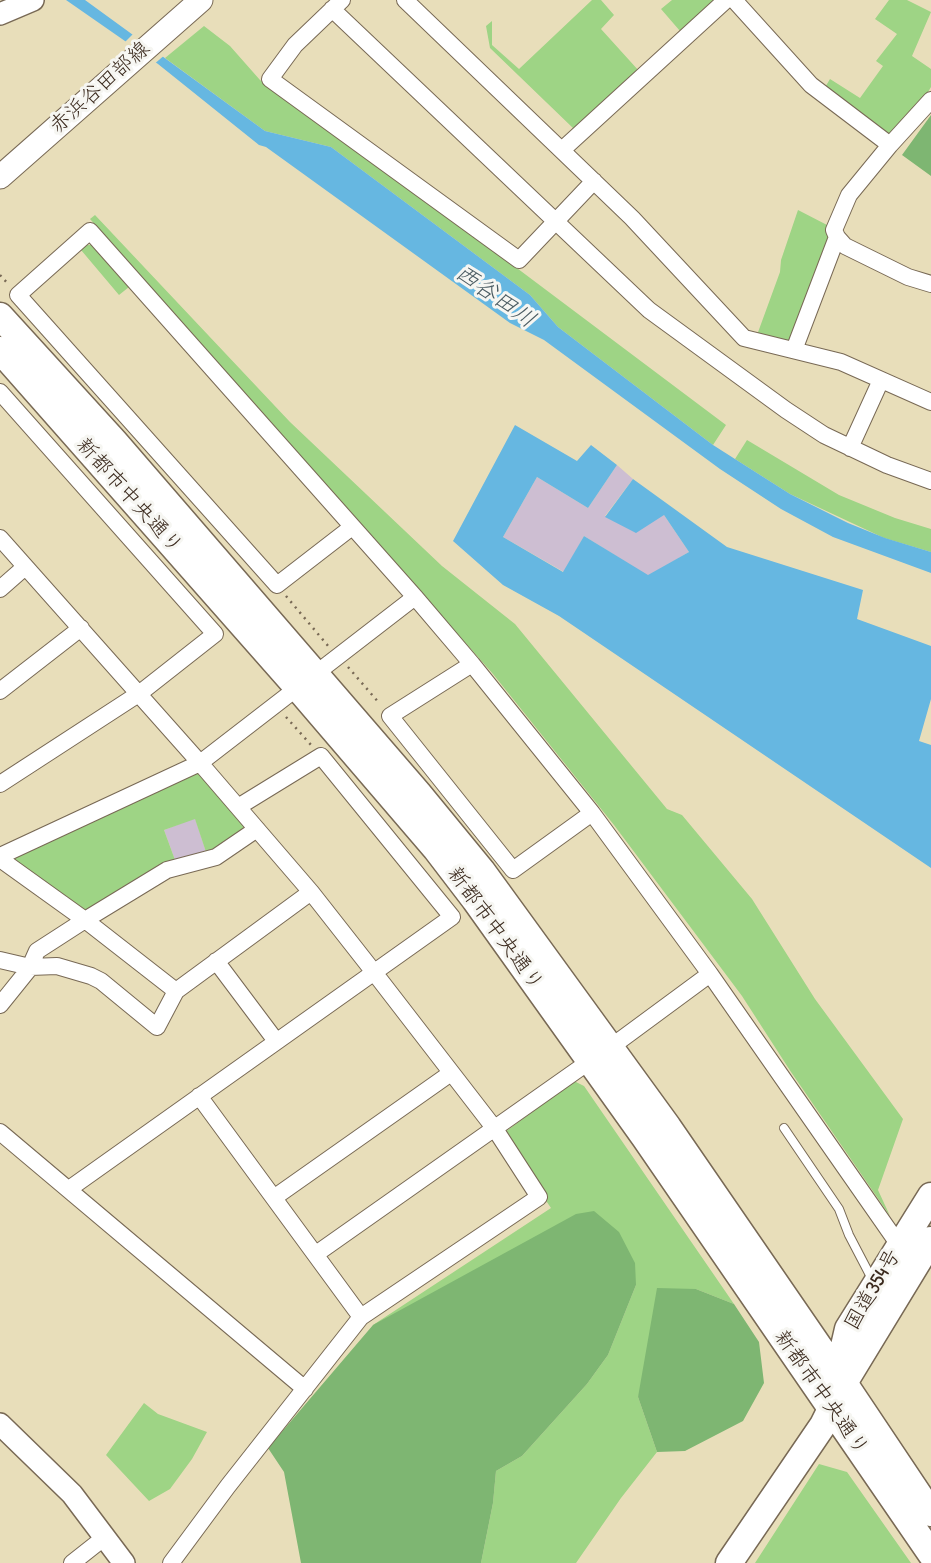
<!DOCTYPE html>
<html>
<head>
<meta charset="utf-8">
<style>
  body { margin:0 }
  canvas { display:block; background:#e8deba }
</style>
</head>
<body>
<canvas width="931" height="1563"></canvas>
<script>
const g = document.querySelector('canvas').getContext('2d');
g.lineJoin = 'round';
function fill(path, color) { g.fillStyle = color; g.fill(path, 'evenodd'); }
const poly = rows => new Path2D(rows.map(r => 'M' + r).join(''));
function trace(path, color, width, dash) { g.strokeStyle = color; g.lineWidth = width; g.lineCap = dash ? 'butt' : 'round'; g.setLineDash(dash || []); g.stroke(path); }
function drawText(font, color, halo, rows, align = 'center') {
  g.font = font + ' "Patrick Hand","Klee One",sans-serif'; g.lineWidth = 6; g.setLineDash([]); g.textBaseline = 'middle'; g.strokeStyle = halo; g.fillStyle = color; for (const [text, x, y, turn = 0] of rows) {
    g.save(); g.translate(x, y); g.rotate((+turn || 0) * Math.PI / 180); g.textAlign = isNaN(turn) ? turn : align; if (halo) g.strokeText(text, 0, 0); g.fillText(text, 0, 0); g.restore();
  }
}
fill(poly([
  [617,465,633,479,605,516,664,515,689,552,648,576,584,536,564,572,503,537,537,477,588,508],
  [195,818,206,852,175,860,164,830]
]), '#cdbed2');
fill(poly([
  [592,0,601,0,614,15,601,29,639,71,574,129,490,48,486,26,492,21,492,45,519,69],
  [672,0,715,0,680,31,661,9],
  [889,0,907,0,931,12,912,56,931,69,931,87,921,104,890,134,883,134,824,89,830,79,860,98,883,66,876,61,897,34,875,19],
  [204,26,230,46,260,80,337,133,726,425,713,445,558,327,530,295,331,147,265,131,165,58],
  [798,210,829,226,829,240,788,343,757,335,780,272,781,260],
  [95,215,290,422,442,566,515,624,667,809,682,815,752,899,815,999,903,1119,878,1190,890,1216,791,1072,742,996,614,825,493,674,90,219],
  [85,245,92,245,129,287,119,295,81,250],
  [747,440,839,495,895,518,931,529,931,552,884,538,790,494,735,459],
  [195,772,201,774,244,824,243,830,211,851,206,852,195,819,164,830,175,860,88,910,82,910,13,861,13,854],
  [574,1081,584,1086,734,1304,696,1289,638,1397,657,1452,621,1498,576,1563,481,1563,493,1503,496,1471,522,1456,587,1384,608,1355,636,1285,373,1325,551,1208,503,1138,505,1132],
  [144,1403,158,1414,207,1432,192,1459,170,1489,149,1501,106,1455],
  [819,1464,847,1472,911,1563,755,1563]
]), '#9ed485');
fill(poly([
  [931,115,931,176,902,155],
  [594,1211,619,1232,635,1263,636,1285,608,1355,587,1384,522,1456,496,1471,493,1503,481,1563,301,1563,284,1472,268,1448,373,1325,576,1214],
  [657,1288,696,1289,734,1304,759,1342,764,1383,743,1421,685,1451,657,1452,638,1397]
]), '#7eb672');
fill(poly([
  [66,0,85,0,265,131,331,147,530,295,558,327,713,445,790,494,848,523,885,538,931,552,931,573,833,537,781,509,720,469,544,340,510,323,266,147,259,145,158,64],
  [515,425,577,461,591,445,617,465,588,508,537,477,503,537,563,572,584,536,648,575,689,552,664,515,636,533,605,517,633,479,727,547,863,590,857,619,931,646,931,699,919,741,931,745,931,868,559,616,503,585,453,541]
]), '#66b7e1');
fill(poly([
  [135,32,166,54,153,65,123,44]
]), '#e8deba');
const service = poly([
  [784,1128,839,1209,849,1235,872,1279]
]);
const minor = poly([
  [342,0,295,45,270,79,519,260,594,181],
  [405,0,632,218,744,338,841,362,931,402],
  [734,0,811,85,890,145,931,100],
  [332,9,649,310,786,410,824,435,887,465,931,481],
  [890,145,849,195,834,230,837,237,845,246,908,277,931,284],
  [562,150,726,0],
  [794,350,837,237],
  [0,392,215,634,140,693,0,784],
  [850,448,881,380],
  [352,527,277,585,18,295,90,231,415,597,472,664,592,813,710,974,899,1245],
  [0,538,200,763,415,597],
  [0,589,25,567],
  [472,664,390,716,513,870,592,813],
  [0,691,81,628],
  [0,856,200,763,311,892,373,971,495,1129,539,1197,361,1317,228,1486,171,1563],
  [0,859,85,920,167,870,216,857,257,829],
  [0,960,30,967,57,966,91,976,101,981,157,1027,176,991,311,892],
  [216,961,276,1041],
  [0,1005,29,969,37,951,85,920,176,991],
  [611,1047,710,974],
  [199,1096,361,1317],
  [0,1132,305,1389],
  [69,1189,452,917,321,756,238,807],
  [275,1197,451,1073],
  [316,1254,590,1061],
  [72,1563,105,1537]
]);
const tertiary = poly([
  [0,14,33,0],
  [0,1424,72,1494,124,1563]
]);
const secondary = poly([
  [0,177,201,0]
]);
const primary = poly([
  [844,1383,931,1513],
  [830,1407,931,1554]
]);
const trunk = poly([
  [0,316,114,441,418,793,482,871,668,1127,844,1383],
  [0,350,297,687,436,849,475,900,645,1138,830,1407],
  [835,1385,848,1329,931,1196],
  [729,1563,823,1425,844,1383,931,1240]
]);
trace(service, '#786955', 10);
trace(minor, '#786955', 18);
trace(tertiary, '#786955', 24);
trace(secondary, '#786955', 25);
trace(primary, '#786955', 29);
trace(trunk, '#786955', 29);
trace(poly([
  [0,275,9,285],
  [286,596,329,647],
  [348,667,380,704],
  [286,717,312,746]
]), '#786955', 2.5, [2, 5]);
trace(service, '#fff', 8);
trace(minor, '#fff', 16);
trace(tertiary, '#fff', 21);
trace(secondary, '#fff', 23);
trace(primary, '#fff', 26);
trace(trunk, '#fff', 26);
drawText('21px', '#3b2a1e', '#f6f6f2', [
  ["赤浜谷田部線",100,88,-42],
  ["新都市中央通り",129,496,48],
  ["新都市中央通り",495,929,54],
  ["国道354号",873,1290,-60],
  ["新都市中央通り",821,1393,55]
]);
drawText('italic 23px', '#4a5b62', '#f6f6f2', [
  ["西谷田川",495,297,35]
]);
</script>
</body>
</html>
